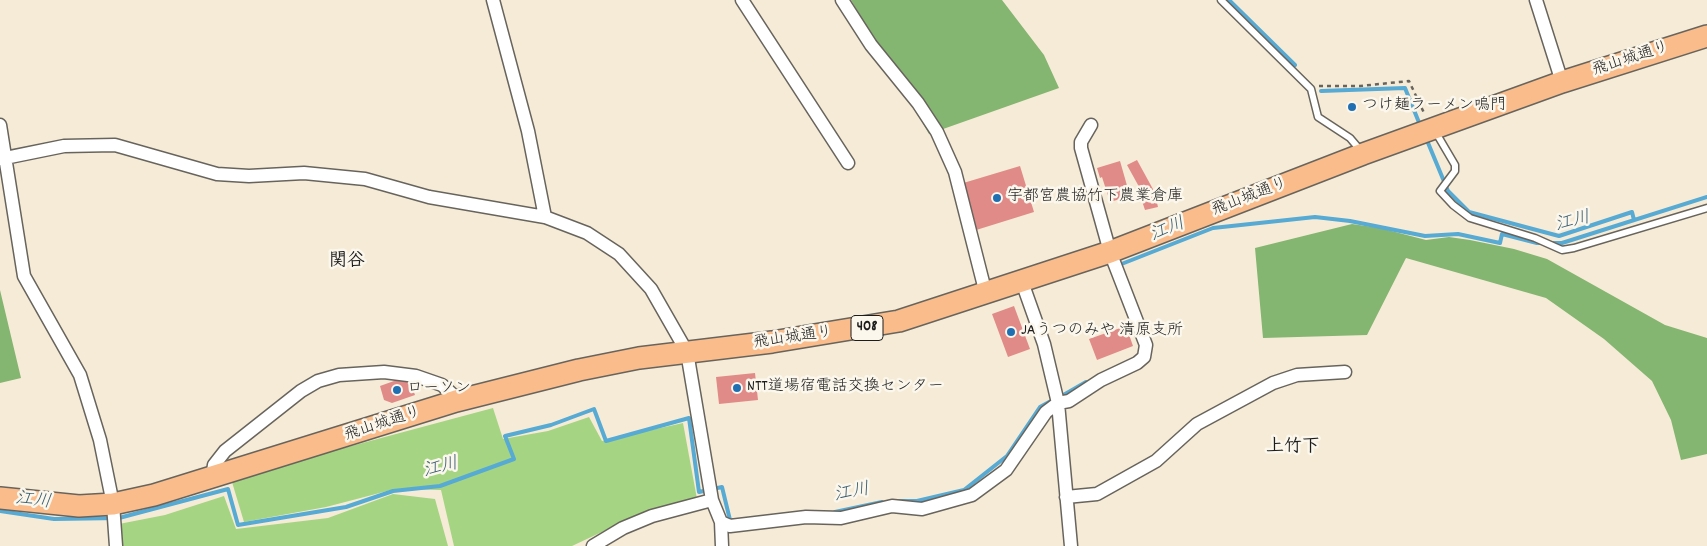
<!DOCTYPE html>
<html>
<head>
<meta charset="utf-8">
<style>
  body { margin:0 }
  canvas { display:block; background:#f5ebd6 }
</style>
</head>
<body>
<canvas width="1707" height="546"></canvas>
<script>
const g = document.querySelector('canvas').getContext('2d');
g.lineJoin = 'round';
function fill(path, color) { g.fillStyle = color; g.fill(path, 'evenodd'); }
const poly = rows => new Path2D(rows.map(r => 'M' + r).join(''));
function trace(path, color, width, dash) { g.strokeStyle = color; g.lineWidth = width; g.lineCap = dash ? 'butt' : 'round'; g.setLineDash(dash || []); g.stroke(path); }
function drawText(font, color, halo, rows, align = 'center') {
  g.font = font + ' Dekko,"Klee One",sans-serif'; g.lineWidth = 5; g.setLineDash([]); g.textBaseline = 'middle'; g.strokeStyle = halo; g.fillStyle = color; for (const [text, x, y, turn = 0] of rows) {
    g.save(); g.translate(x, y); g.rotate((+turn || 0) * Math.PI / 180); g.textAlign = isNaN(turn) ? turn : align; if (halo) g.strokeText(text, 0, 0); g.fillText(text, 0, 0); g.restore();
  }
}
fill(poly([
  [493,408,503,439,548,431,589,417,602,441,683,423,697,499,623,522,572,546,454,546,441,490,395,489,326,507,244,522,232,482,314,456],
  [393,494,435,499,448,546,121,546,119,524,165,515,224,496,236,529,328,518]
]), '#a5d583');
fill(poly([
  [851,0,1002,0,1044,55,1059,88,929,134],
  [1352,224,1380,228,1426,240,1449,237,1470,240,1514,249,1547,259,1665,325,1707,338,1707,454,1681,460,1671,420,1652,381,1604,339,1546,298,1406,258,1367,335,1263,338,1255,248],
  [0,290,21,378,0,383]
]), '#84b671');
trace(poly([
  [1229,0,1295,65],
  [1321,91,1405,88,1420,125],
  [1426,138,1448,191,1469,212,1559,236,1632,212,1634,220],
  [1119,265,1213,228,1315,217,1350,221,1425,236,1458,234,1500,243,1502,234,1537,243,1562,243,1707,197],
  [1060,397,1086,382],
  [899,501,917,501,964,490,1007,456,1040,407,1051,401],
  [0,511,54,519,119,518,228,489,238,525,346,507,393,491,440,486,514,459,505,436,551,425,594,409,606,441,689,418,699,492,722,487,730,520,733,520],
  [835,512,882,502]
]), '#57aad3', 4);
fill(poly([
  [1137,160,1154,191,1158,207,1145,210,1140,195,1143,194,1127,165],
  [1120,161,1130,196,1110,202,1102,177,1100,178,1097,168],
  [1020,166,1034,212,973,231,960,184],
  [1014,306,1030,349,1008,357,992,314],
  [1126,326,1133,346,1097,360,1089,339],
  [755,373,758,400,719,404,716,377],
  [408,376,415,395,392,403,384,400,380,386]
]), '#e18b89');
const service = poly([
  [1221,0,1311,89,1318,117,1350,138,1361,151],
  [1435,131,1455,165,1455,171,1440,191,1453,205,1470,218,1535,238,1562,250,1574,248,1707,208]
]);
const minor = poly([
  [493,0,528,131,545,217],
  [742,0,848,163],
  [842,0,871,45,918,103,937,132,955,172,986,294],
  [1536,0,1562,82],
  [0,125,24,276,80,375,100,440,113,504,116,546],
  [0,159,64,146,115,145,217,174,249,176,304,173,365,179,429,197,545,217,587,233,619,254,651,289,687,352,712,500,721,522,730,526,806,517,841,518,892,506,922,509,972,495,1006,470,1046,412,1058,403,1069,401,1101,380,1137,363,1144,357,1146,345,1110,252,1081,148,1081,142,1091,125],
  [1022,282,1044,344,1058,403,1071,546],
  [212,478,214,465,225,451,301,391,318,381,339,375,384,372,416,376,442,385,452,394,456,401],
  [1066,497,1097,494,1156,461,1197,424,1273,383,1297,375,1345,372],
  [721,522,722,546],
  [593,546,623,528,652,516,712,500]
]);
const trunk = poly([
  [0,498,79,506,113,504,154,495,456,401,579,370,639,358,772,342,899,321,1110,252,1363,154,1562,82,1707,36]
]);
trace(service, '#68645d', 9);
trace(minor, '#68645d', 15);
trace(trunk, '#68645d', 24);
trace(poly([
  [1319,86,1360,86,1409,81,1425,115]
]), '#68645d', 2.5, [4, 4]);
trace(service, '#fff', 6);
trace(minor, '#fff', 12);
trace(trunk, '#f9bc8a', 21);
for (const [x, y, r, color] of [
  [1352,107,5,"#1f6fb2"],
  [997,198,5,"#1f6fb2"],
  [1011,332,5,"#1f6fb2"],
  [737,388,5,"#1f6fb2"],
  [397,390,5,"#1f6fb2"]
]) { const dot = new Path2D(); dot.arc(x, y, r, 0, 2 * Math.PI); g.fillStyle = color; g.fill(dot); trace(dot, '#fbf7ec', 2); }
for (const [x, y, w] of [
  [867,328,32]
]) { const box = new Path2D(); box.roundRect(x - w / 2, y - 12.5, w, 25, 4); g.fillStyle = '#fbf7ec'; g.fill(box); trace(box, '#1c1c1c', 1); }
drawText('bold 15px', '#1c1c1c', null, [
  ["408",867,328]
]);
drawText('16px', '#1c1c1c', '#fbf7ec', [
  ["飛山城通り",1631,60,-18],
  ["飛山城通り",1250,198,-21],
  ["飛山城通り",793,339,-8],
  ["飛山城通り",383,425,-18]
]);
drawText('16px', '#1c1c1c', '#fbf7ec', [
  ["つけ麺ラーメン鳴門",1362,107],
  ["宇都宮農協竹下農業倉庫",1007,198],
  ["JAうつのみや 清原支所",1021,332],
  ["NTT道場宿電話交換センター",747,388],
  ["ローソン",407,390]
], 'left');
drawText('italic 18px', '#375c6e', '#fbf7ec', [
  ["江川",1573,223,-14],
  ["江川",1168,231,-22],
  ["江川",441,469,-14],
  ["江川",852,494,-11],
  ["江川",33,502,7]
]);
drawText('bold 18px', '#1c1c1c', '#fbf7ec', [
  ["関谷",347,263],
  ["上竹下",1293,449]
]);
</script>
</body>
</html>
